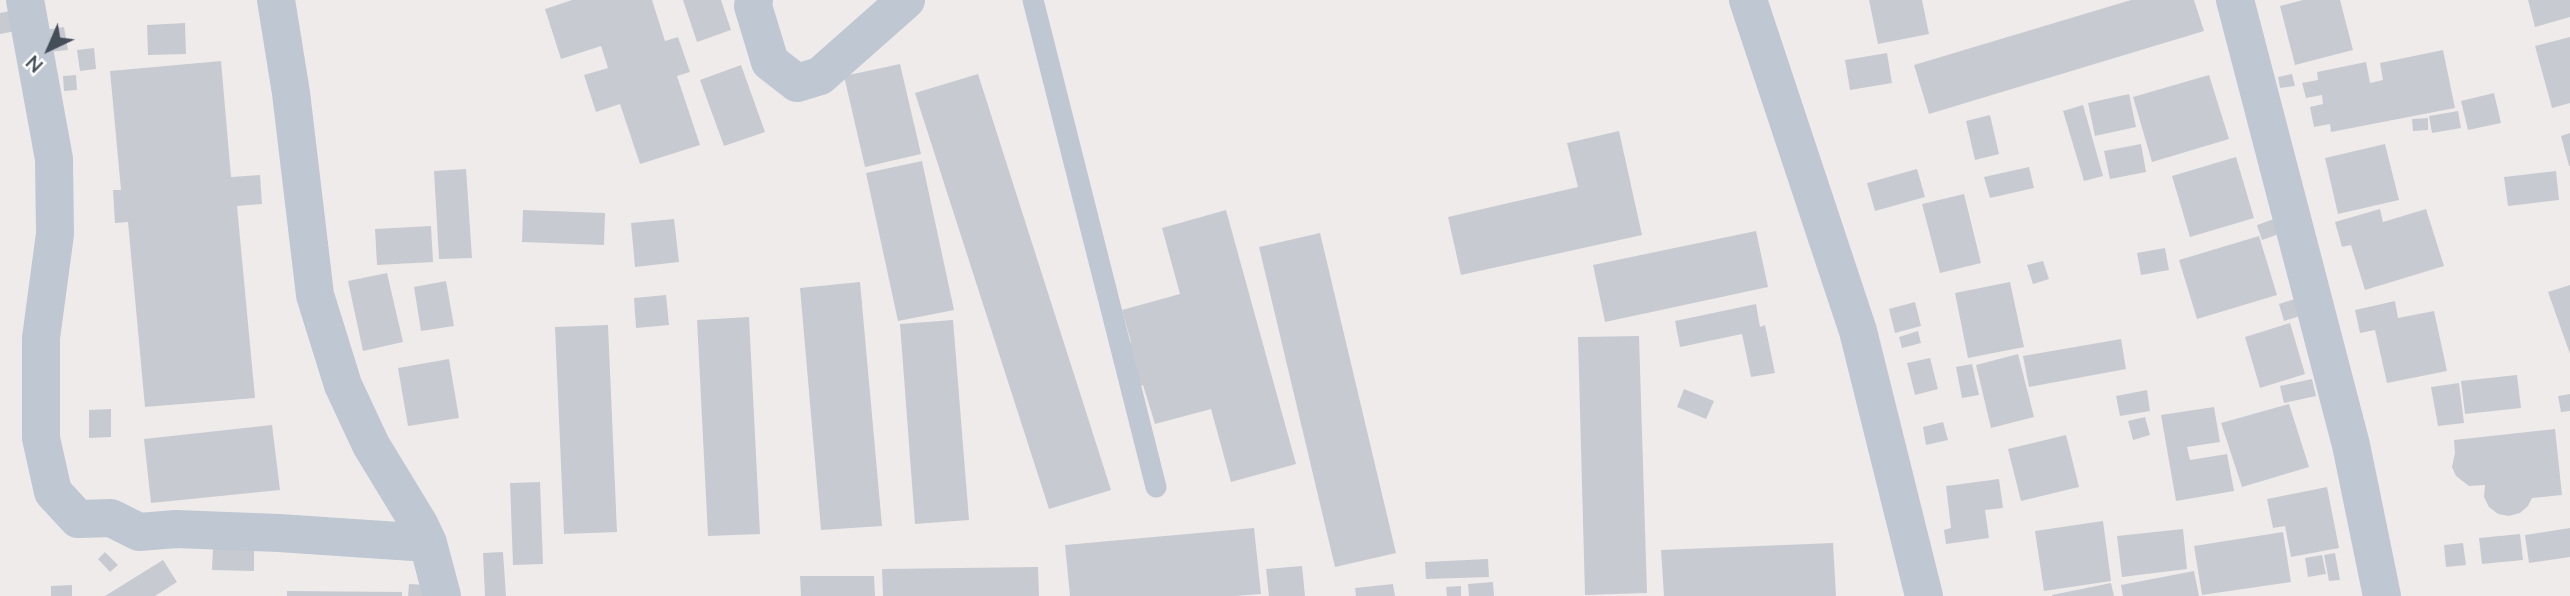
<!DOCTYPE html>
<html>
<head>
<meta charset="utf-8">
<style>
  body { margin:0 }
  #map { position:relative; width:2570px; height:596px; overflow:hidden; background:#efebeb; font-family:Lato,sans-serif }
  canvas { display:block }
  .north { position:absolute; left:14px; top:14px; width:70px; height:70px; -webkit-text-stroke:5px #fff; paint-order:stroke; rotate:224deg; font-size:19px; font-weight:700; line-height:28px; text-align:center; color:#444e59 }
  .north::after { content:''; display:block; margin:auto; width:24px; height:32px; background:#444e59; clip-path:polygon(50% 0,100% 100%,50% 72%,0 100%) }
</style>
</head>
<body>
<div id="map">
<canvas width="2570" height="596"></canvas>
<div class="north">N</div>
</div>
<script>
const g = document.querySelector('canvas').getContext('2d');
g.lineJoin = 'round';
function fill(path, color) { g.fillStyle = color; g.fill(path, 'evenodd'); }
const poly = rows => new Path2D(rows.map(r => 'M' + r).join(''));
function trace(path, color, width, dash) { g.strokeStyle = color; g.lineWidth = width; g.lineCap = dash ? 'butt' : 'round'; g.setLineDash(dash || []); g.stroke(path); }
fill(poly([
  [572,0,652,0,665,41,678,37,690,72,677,76,700,145,640,164,620,104,596,112,584,75,608,68,601,46,561,59,545,9],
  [683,0,721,0,731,30,697,42],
  [1869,0,1922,0,1929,34,1878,44],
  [2131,0,2194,0,2204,31,1929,114,1914,65],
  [2303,0,2340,0,2353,50,2295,65,2280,6],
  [2528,0,2570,0,2570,17,2535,27],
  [21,9,26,29,0,34,0,13],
  [185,23,186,54,148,55,147,25],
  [64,27,68,50,48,52,44,30],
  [2570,37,2570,103,2552,108,2535,46],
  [94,48,96,69,80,71,77,50],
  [2443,50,2455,108,2331,132,2330,124,2314,127,2310,107,2323,104,2322,95,2306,98,2302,83,2318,80,2317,72,2366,62,2370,83,2383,80,2380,63],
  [1887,53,1892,83,1850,90,1845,60],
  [221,61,231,177,260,175,262,204,237,206,255,398,145,407,128,222,115,223,113,190,121,190,110,71],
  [900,64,921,154,865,167,844,76],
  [741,65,765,132,724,146,700,80],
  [978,74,1111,490,1049,509,915,93],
  [2292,74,2295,86,2280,88,2278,77],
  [76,75,77,90,64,91,63,76],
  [2209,75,2229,139,2152,162,2133,97],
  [2494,93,2501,123,2468,130,2461,101],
  [2129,94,2136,127,2095,136,2088,103],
  [2083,105,2103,176,2084,181,2063,111],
  [2458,111,2461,128,2432,133,2429,116],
  [1990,115,1999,154,1975,160,1966,121],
  [2428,118,2428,130,2413,131,2412,119],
  [1619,131,1642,235,1461,275,1448,217,1578,187,1567,143],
  [2570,133,2570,166,2569,166,2561,136],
  [2141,144,2146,172,2110,179,2104,151],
  [2385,144,2399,200,2338,214,2325,158],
  [2236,157,2254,218,2190,237,2172,176],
  [922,161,954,310,898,321,866,173],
  [2029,167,2034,188,1990,198,1984,177],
  [466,169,472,258,439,259,434,171],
  [1917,169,1925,197,1875,211,1867,183],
  [2556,171,2559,200,2508,206,2504,177],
  [1964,194,1981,263,1940,273,1922,204],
  [2380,209,2383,222,2426,209,2444,266,2365,290,2351,245,2342,247,2335,222],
  [523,210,605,213,604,245,522,242],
  [1226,210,1296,464,1231,482,1211,409,1155,424,1143,385,1139,387,1126,343,1131,342,1122,310,1180,294,1162,228],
  [2277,218,2282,233,2262,240,2257,225],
  [674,219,679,262,635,267,631,223],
  [431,226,433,262,377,265,375,229],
  [1756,231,1768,287,1605,322,1593,265],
  [1320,233,1396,553,1335,567,1259,247],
  [2259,236,2277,295,2197,319,2179,260],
  [2165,248,2169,270,2141,275,2137,253],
  [2043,261,2049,279,2033,284,2027,265],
  [387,273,403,342,363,351,348,281],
  [446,281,454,326,421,331,414,287],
  [860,282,882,526,821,530,800,288],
  [2010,282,2024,347,1968,358,1955,293],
  [2570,285,2570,354,2548,292],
  [666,295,669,325,636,328,634,298],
  [2298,298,2303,315,2284,321,2279,304],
  [2395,301,2398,318,2434,311,2447,371,2387,383,2375,330,2360,333,2355,310],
  [1915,302,1921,326,1895,333,1889,309],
  [1756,304,1760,327,1765,325,1775,373,1751,377,1742,334,1680,347,1675,321],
  [749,317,760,534,708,536,697,320],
  [953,320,969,520,915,524,900,324],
  [2290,323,2305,374,2260,388,2245,337],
  [608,325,617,532,564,534,555,327],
  [1918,331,1921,343,1902,348,1899,337],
  [1639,336,1647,593,1585,595,1578,337],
  [2121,339,2126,369,2029,387,2023,356],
  [2018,354,2034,417,1991,428,1976,365],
  [1930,358,1938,389,1915,395,1907,363],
  [449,359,459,418,408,426,398,368],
  [1972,364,1979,395,1962,398,1956,367],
  [2517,375,2521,408,2465,414,2461,381],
  [2312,379,2316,396,2284,403,2280,386],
  [2459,383,2464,423,2438,426,2431,387],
  [1684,389,1714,401,1706,419,1677,407],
  [2147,390,2150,411,2120,416,2116,396],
  [2570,394,2570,411,2561,412,2558,396],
  [2289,404,2309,467,2242,487,2221,423],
  [2214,407,2220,442,2187,447,2190,460,2227,454,2234,491,2176,501,2161,415],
  [111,409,111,437,89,438,89,410],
  [2145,417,2150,435,2133,440,2128,421],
  [1943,422,1948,440,1926,445,1923,427],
  [272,425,280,490,151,503,144,439],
  [2555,429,2562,495,2532,498,2528,506,2520,513,2509,516,2498,514,2489,507,2484,497,2485,485,2469,486,2456,476,2452,467,2455,453,2454,440],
  [2066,435,2079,487,2021,501,2008,449],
  [1999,479,2003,508,1985,510,1989,538,1946,544,1944,530,1951,528,1946,486],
  [540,482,543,564,513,565,510,483],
  [2327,487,2339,548,2291,557,2285,526,2273,528,2267,499],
  [2103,521,2111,581,2044,591,2035,531],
  [1254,528,1261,594,1235,596,1070,596,1065,545],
  [2570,528,2570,557,2529,563,2525,535],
  [2183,529,2187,569,2122,577,2117,536],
  [2283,532,2291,582,2202,595,2194,546],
  [2520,534,2523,560,2482,564,2479,538],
  [1833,543,1836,596,1664,596,1661,550],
  [2463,543,2466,565,2446,567,2444,545],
  [213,547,254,548,254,571,212,570],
  [105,552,118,565,110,572,98,559],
  [503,552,506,596,485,596,483,553],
  [2335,553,2340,580,2329,581,2324,555],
  [2322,555,2326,574,2308,577,2305,558],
  [1488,559,1489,577,1426,579,1425,562],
  [163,560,177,582,155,596,105,596],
  [1302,566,1305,596,1269,596,1266,569],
  [1038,567,1039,596,883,596,882,569],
  [2194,571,2199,596,2123,596,2121,585],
  [800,576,874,576,875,596,801,596],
  [1493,582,1494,596,1469,596,1468,584],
  [2111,583,2114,596,2052,596,2052,595],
  [409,584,428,585,428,596,408,596],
  [1393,584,1395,596,1356,596,1355,588],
  [72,585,72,596,51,596,51,586],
  [1461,586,1461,596,1447,596,1446,587],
  [287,591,402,592,402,596,287,596]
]), '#c8cad1');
trace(poly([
  [1033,0,1156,487]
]), '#bec7d2', 21);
trace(poly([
  [25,0,54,159,55,234,41,338,41,438,53,492,78,519,111,518,139,532,176,529,279,533,428,543],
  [276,0,291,93,315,295,343,385,371,445,419,524,428,543,442,596],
  [754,0,753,6,770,62,797,83,820,76,906,0],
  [2235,0,2351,445,2382,596]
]), '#bec7d2', 38);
trace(poly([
  [1748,0,1858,331,1924,596]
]), '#bec7d2', 38);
</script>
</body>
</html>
